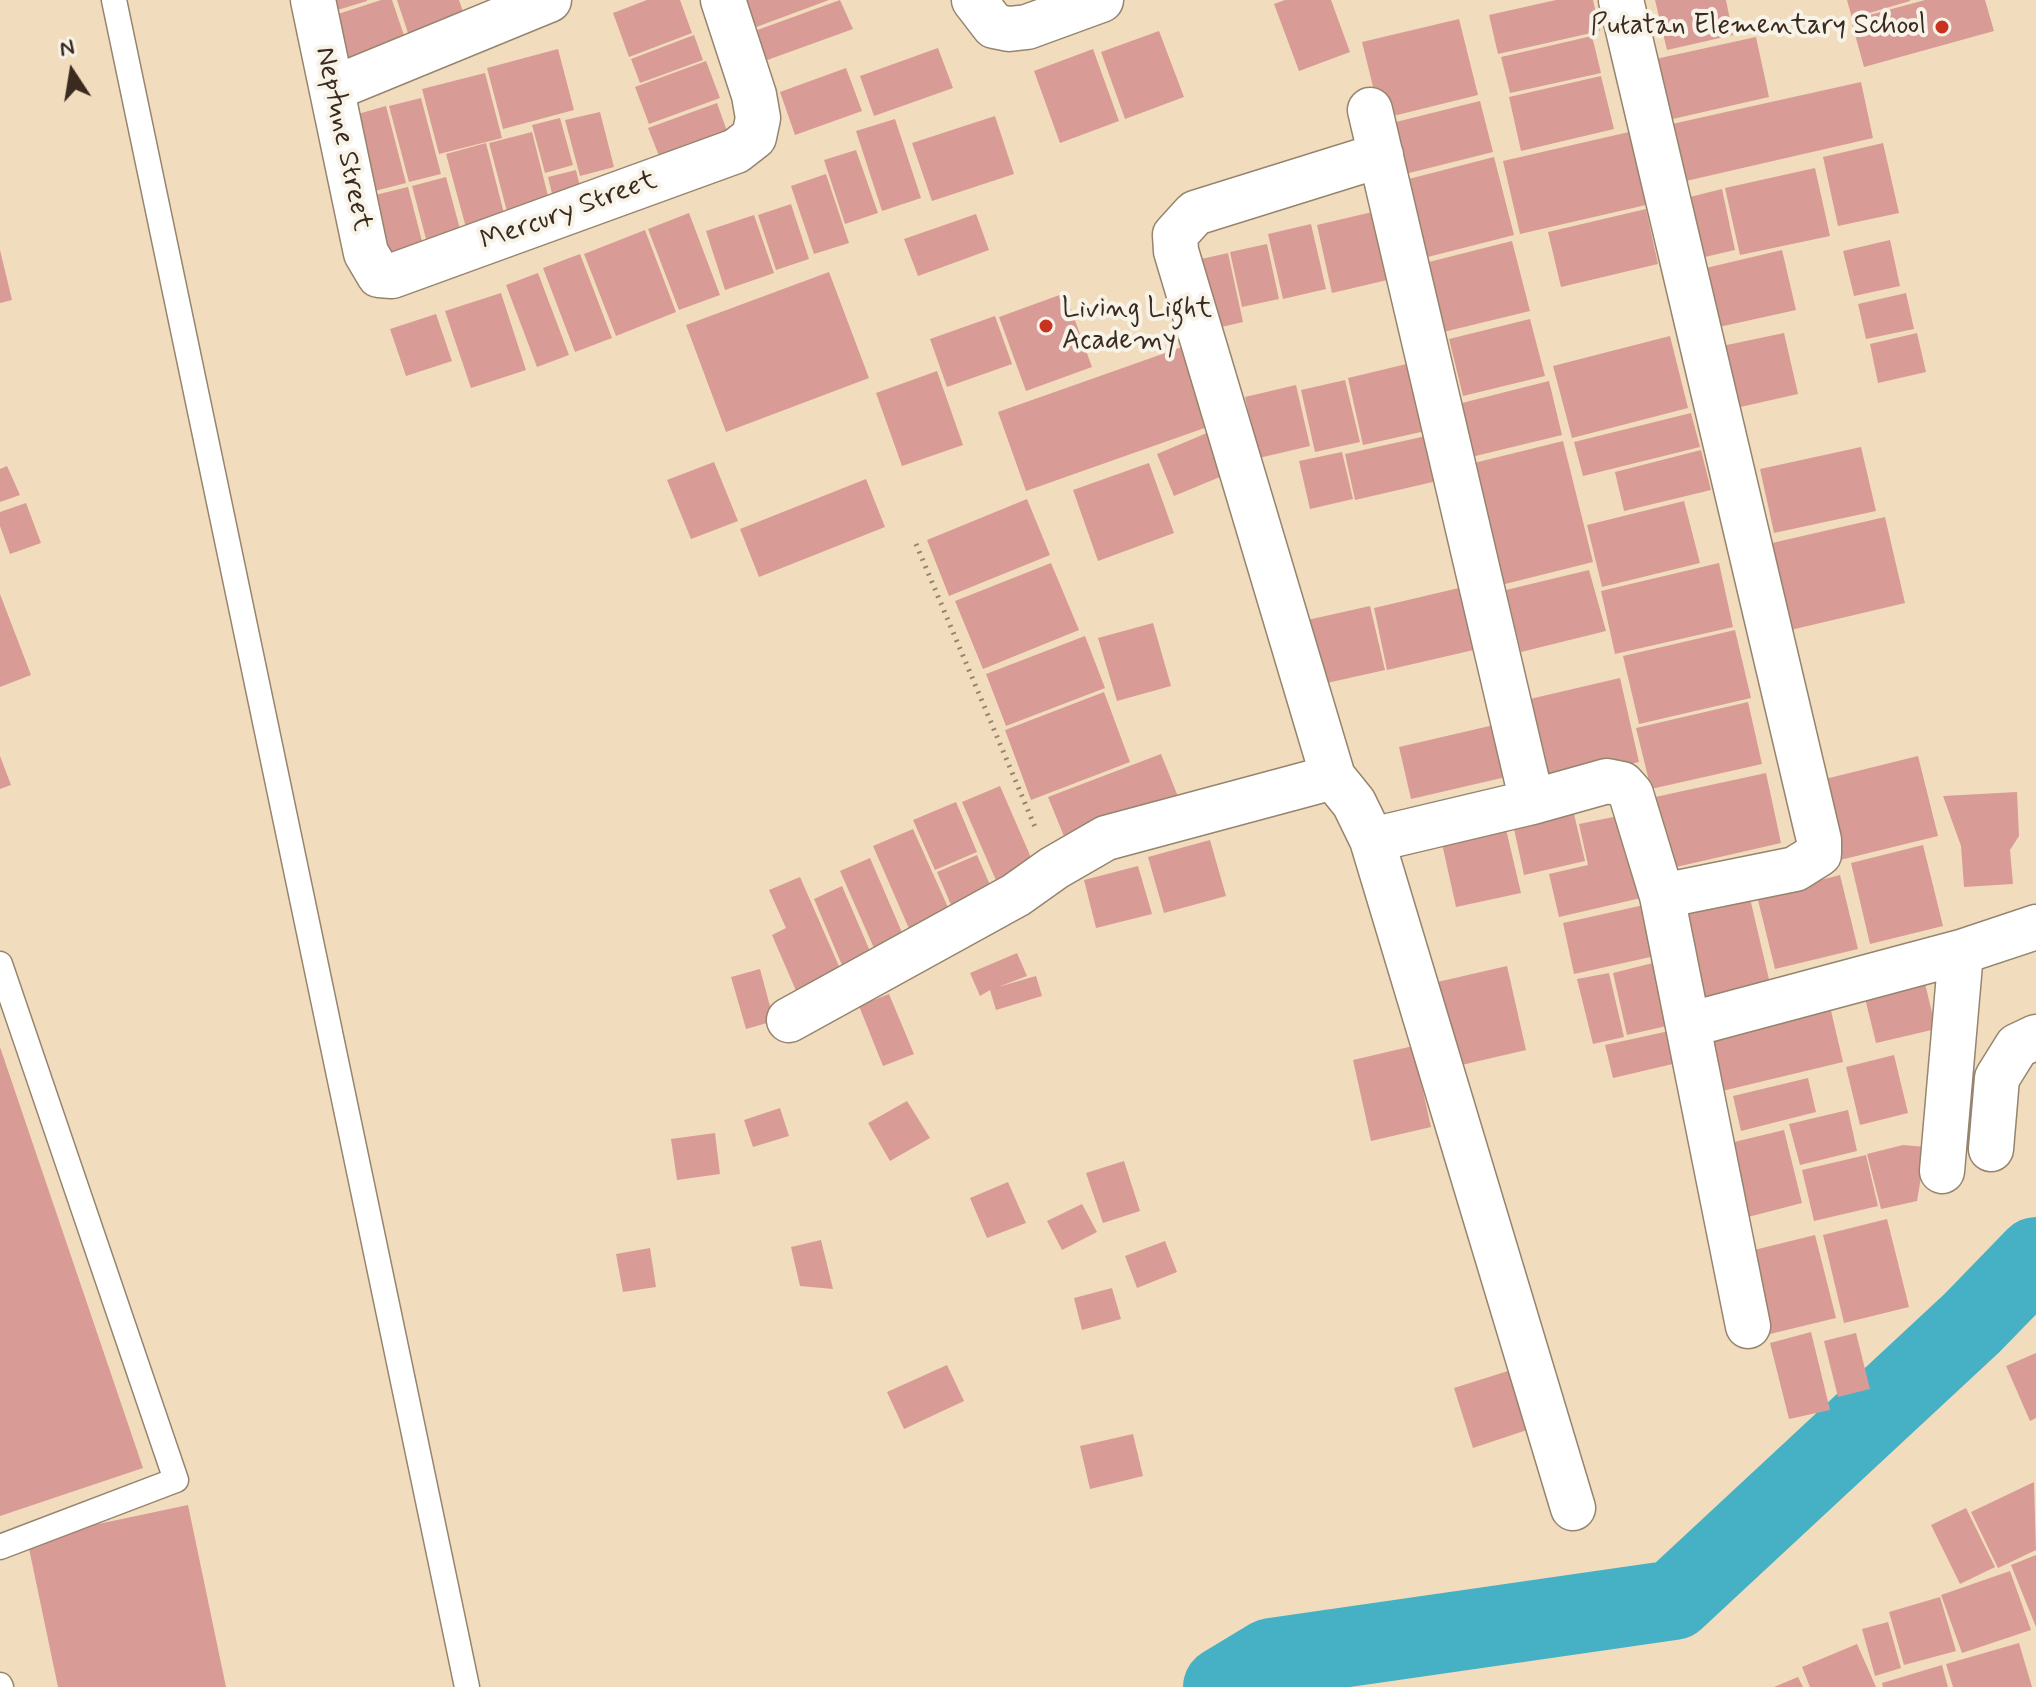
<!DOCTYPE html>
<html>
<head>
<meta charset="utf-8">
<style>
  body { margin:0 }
  #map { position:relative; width:2036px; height:1687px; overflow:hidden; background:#f1ddbd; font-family:Mynerve,sans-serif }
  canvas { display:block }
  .north { position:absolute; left:32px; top:32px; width:80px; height:80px; -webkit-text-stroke:6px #f7f3e8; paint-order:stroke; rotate:348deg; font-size:22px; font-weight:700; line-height:32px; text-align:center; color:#3b2a1e }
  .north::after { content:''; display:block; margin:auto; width:28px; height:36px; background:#3b2a1e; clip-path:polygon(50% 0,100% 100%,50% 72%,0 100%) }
</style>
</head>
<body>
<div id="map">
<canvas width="2036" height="1687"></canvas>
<div class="north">N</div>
</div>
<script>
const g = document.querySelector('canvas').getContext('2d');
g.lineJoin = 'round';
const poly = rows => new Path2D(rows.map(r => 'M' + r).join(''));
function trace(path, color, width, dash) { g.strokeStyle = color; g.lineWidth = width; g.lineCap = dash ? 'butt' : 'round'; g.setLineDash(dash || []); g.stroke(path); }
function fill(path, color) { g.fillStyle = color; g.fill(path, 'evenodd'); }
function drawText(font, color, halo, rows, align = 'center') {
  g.font = font + ' Mynerve,sans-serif'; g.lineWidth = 8; g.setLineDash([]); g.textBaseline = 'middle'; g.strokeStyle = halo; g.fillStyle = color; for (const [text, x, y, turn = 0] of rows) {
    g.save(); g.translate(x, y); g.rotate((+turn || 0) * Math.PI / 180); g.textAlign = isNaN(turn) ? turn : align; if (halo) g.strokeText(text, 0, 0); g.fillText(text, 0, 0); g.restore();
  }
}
trace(poly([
  [1223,1687,1271,1658,1674,1600,1972,1323,2036,1257]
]), '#46b1c4', 80);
fill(poly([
  [324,0,367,0,367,1,328,13],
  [381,0,392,0,409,50,350,71,332,16],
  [397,0,459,0,469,29,413,48],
  [647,0,680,0,692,33,629,57,613,13],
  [740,0,829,0,751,29],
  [840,0,853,29,748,67,738,37],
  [1285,0,1331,0,1350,52,1299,71,1274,4],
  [1556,0,1593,0,1600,31,1498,54,1489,15],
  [1655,0,1726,0,1733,35,1667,50],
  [1847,0,1910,0,1910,1,1852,18],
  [1925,0,1985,0,1994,31,1864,67,1851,20],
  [1459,19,1478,95,1381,119,1362,42],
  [1159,31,1184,97,1125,119,1101,52],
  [694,35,703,60,640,83,631,59],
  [1592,36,1601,73,1510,93,1501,57],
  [1756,37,1769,97,1664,121,1651,60],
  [938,48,953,88,874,116,860,76],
  [558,49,574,110,503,129,487,68],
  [1093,49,1119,121,1060,143,1034,71],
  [706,61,720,98,649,124,635,87],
  [846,68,862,111,795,135,780,92],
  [485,73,502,138,439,154,422,89],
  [1601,76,1614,129,1521,151,1509,97],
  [1861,82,1873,138,1686,181,1672,124],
  [421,98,441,174,409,182,389,106],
  [1480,101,1493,152,1397,176,1384,125],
  [717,103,732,145,665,171,648,128],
  [386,106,406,183,363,194,344,118],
  [600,112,614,167,580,176,565,120],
  [995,116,1014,174,932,201,912,143],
  [560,118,573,165,545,173,532,125],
  [895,119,921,198,882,211,856,131],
  [532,132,552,212,510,223,489,143],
  [1629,132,1646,205,1520,234,1503,161],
  [486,143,507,225,468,235,446,154],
  [1883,143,1899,213,1838,226,1823,157],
  [856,150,878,213,845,224,824,160],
  [1494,157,1514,235,1416,260,1397,182],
  [1815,168,1830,236,1740,255,1725,188],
  [576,170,581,191,553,198,548,177],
  [826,174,849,243,814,254,791,186],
  [446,177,464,244,430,254,412,186],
  [408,187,423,245,390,255,375,195],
  [1722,189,1735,250,1696,259,1682,199],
  [791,204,809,259,776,270,758,215],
  [1385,209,1400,277,1332,293,1317,225],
  [1646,209,1658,264,1561,287,1548,232],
  [689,213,720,295,679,310,648,229],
  [976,214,989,250,918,276,904,239],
  [754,215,774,273,725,290,706,231],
  [1311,224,1326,289,1283,299,1268,234],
  [645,230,676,312,616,336,584,254],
  [1890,240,1900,286,1854,296,1843,251],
  [1512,241,1530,311,1431,335,1413,266],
  [1267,244,1279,299,1242,307,1230,252],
  [0,250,12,300,0,303],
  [1782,250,1796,310,1719,327,1706,268],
  [1228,253,1243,322,1204,331,1188,262],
  [580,254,612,338,575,352,543,268],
  [829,272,869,378,726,432,686,325],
  [538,273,569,355,537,367,506,285],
  [501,293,526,370,471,388,445,311],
  [1065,293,1092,367,1026,391,999,317],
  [1906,293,1914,329,1866,339,1858,304],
  [436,314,452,361,406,376,390,329],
  [995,316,1012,364,947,387,930,339],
  [1530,319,1545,376,1463,396,1449,339],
  [1784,333,1798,394,1736,408,1722,346],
  [1917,333,1926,372,1878,383,1870,344],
  [1670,336,1688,408,1572,438,1553,366],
  [1185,346,1213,425,1026,491,998,412],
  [1415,362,1430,430,1363,445,1348,378],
  [937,371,963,445,902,466,876,393],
  [1345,380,1360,442,1315,452,1301,390],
  [1549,381,1562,435,1463,459,1450,406],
  [1296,385,1310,446,1259,458,1245,397],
  [1691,413,1700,447,1583,476,1574,442],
  [1214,430,1232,472,1174,496,1157,454],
  [1426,436,1437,481,1355,500,1345,454],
  [1563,441,1593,562,1493,587,1462,466],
  [1861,447,1876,511,1774,533,1760,469],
  [1701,450,1711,490,1624,511,1615,472],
  [1342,452,1353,499,1310,509,1299,461],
  [714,462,738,521,691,539,667,480],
  [1149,463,1174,533,1098,561,1073,490],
  [7,466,20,495,0,502,0,469],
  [866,479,885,527,759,577,740,529],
  [1027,499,1050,555,949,596,927,540],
  [1684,501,1700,563,1602,587,1587,525],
  [26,503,41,543,10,554,0,526,0,512],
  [1885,517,1905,603,1778,633,1759,546],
  [1051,563,1079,630,983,669,955,601],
  [1719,563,1733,627,1615,654,1601,591],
  [1589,570,1606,631,1521,652,1506,590],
  [1463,587,1478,649,1387,670,1374,608],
  [0,594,31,675,0,687],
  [1370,606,1385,670,1318,685,1303,621],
  [1153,623,1171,686,1117,701,1098,638],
  [1735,630,1751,698,1639,724,1623,656],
  [1085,636,1105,688,1006,726,986,674],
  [1620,678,1639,762,1536,786,1517,702],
  [1104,692,1130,762,1031,800,1005,730],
  [1748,702,1762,764,1651,789,1636,728],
  [1494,725,1506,777,1411,799,1399,747],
  [1161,754,1183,809,1070,851,1048,797],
  [0,756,11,785,0,789],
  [1918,756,1938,836,1832,862,1813,782],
  [1766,773,1781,843,1663,870,1646,799],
  [1000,786,1039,876,1001,892,962,802],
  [2017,792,2019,836,2010,850,2013,884,1964,887,1961,846,1943,796],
  [1571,801,1585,861,1524,875,1511,815],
  [956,802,977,852,935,870,913,820],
  [1623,815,1641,898,1559,917,1549,874,1588,865,1579,824],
  [1505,825,1521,893,1456,907,1441,839],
  [913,829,955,923,914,940,873,846],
  [1210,840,1226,896,1164,913,1148,857],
  [1923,845,1943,926,1870,944,1851,863],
  [977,855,997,901,957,919,937,872],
  [870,858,910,951,881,964,840,871],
  [1138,866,1152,914,1096,928,1084,880],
  [1840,875,1858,949,1775,969,1757,896],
  [800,877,842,973,797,993,772,935,786,928,769,890],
  [842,886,876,965,847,977,814,899],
  [1749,894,1771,988,1693,1006,1671,913],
  [1644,905,1655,956,1574,974,1563,923],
  [1017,953,1027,976,998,987,1036,976,1042,996,996,1010,990,990,980,996,970,973],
  [1657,962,1671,1025,1627,1035,1613,973],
  [1507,966,1526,1050,1453,1067,1433,983],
  [1921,967,1936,1029,1876,1043,1861,982],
  [760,969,774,1021,746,1029,731,977],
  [1609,973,1624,1037,1593,1044,1577,979],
  [889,994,914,1054,883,1066,859,1006],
  [1828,998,1843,1062,1718,1092,1703,1029],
  [1669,1031,1677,1063,1613,1078,1605,1045],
  [1413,1046,1431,1127,1371,1141,1353,1060],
  [0,1047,143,1468,0,1516],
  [1894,1055,1908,1113,1860,1125,1846,1067],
  [1808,1078,1816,1112,1741,1131,1733,1096],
  [907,1101,930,1138,890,1161,868,1123],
  [780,1108,789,1136,753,1147,744,1120],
  [1848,1110,1857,1151,1800,1165,1789,1124],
  [1784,1130,1802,1203,1748,1217,1730,1143],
  [715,1133,720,1174,677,1180,671,1139],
  [1903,1145,1926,1147,1917,1201,1881,1209,1867,1154],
  [1866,1155,1878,1206,1814,1221,1802,1170],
  [1124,1161,1140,1211,1103,1223,1086,1173],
  [1008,1182,1026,1223,987,1238,970,1198],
  [1082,1204,1097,1232,1062,1250,1047,1221],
  [1887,1219,1909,1307,1844,1323,1823,1235],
  [1815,1235,1836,1318,1766,1335,1746,1252],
  [821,1240,833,1289,800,1286,791,1247],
  [1165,1241,1177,1272,1137,1288,1125,1256],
  [650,1248,656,1287,623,1292,616,1254],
  [1112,1288,1121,1319,1082,1330,1074,1298],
  [1811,1332,1830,1410,1789,1419,1770,1343],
  [1856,1333,1870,1389,1838,1397,1824,1341],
  [2036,1353,2036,1418,2030,1421,2006,1366],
  [947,1365,964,1401,904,1429,887,1392],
  [1508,1371,1527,1430,1473,1448,1454,1388],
  [1133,1434,1143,1476,1090,1489,1080,1446],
  [2034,1482,2036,1550,1998,1568,1971,1512],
  [188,1505,226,1687,58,1687,27,1539],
  [1966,1508,1995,1567,1960,1584,1931,1525],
  [2036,1555,2036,1627,2011,1565],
  [2010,1571,2031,1630,1962,1653,1941,1595],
  [1940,1597,1956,1651,1904,1665,1889,1612],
  [1888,1622,1901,1668,1875,1676,1862,1629],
  [2019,1643,2032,1687,1953,1687,1946,1664],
  [1857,1644,1876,1687,1810,1687,1802,1667],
  [1942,1665,1948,1687,1883,1687,1882,1683],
  [1798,1677,1803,1687,1774,1687]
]), '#d99b95');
const lane = poly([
  [114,0,467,1687],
  [0,964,176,1480,0,1547],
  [0,1685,1,1687]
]);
const street = poly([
  [313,0,366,253,379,275,392,276,736,151,754,137,758,118,754,95,723,0],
  [974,0,994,26,1009,29,1027,27,1101,0],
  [1621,0,1819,840,1819,854,1795,869,1662,896],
  [332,89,549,0],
  [1370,110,1532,802],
  [1381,155,1195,213,1175,235,1176,251,1333,777,1354,803,1372,840,1573,1508],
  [1372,840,1532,802,1607,781,1622,784,1631,794,1662,896,1748,1326],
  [789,1020,1016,895,1054,868,1106,838,1333,777],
  [1688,1025,1961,952,2036,927],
  [1991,1149,1997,1078,2017,1046,2036,1037],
  [1942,1171,1961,952]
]);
trace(lane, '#96846e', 27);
trace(street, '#96846e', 47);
trace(poly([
  [916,544,1035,827]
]), '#96846e', 5, [2, 6]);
trace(lane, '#fff', 24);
trace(street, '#fff', 44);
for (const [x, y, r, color] of [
  [1942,27,8,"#c8321e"],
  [1046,326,8,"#c8321e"]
]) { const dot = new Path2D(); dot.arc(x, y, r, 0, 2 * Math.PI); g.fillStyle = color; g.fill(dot); trace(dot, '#f7f3e8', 3); }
drawText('28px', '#3b2a1e', '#f7f3e8', [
  ["Putatan Elementary School",1926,27],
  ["Living Light",1062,310,"left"],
  ["Academy",1062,342,"left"]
], 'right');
drawText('28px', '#3b2a1e', '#f7f3e8', [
  ["Neptune Street",342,139,78],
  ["Mercury Street",569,212,-20]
]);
</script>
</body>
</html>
